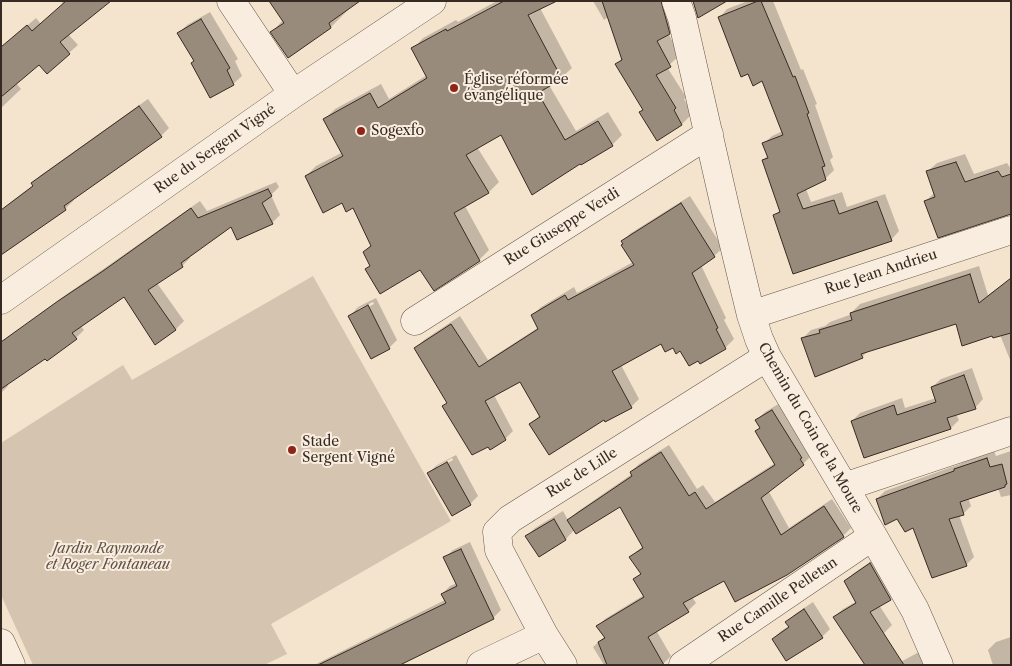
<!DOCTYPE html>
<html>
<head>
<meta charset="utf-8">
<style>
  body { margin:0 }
  #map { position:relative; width:1012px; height:666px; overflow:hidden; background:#f5e4cd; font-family:"Libre Caslon Text",serif }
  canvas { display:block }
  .frame { position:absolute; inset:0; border:2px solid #362a22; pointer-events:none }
</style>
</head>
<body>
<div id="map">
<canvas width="1012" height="666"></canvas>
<div class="frame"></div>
</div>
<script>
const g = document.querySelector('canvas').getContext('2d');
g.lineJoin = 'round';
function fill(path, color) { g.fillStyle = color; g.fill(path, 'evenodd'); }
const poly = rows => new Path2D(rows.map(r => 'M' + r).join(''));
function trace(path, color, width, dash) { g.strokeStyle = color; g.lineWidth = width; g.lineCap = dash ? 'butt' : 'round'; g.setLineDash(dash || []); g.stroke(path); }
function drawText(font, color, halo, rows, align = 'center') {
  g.font = font + ' "Libre Caslon Text",serif'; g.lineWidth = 4; g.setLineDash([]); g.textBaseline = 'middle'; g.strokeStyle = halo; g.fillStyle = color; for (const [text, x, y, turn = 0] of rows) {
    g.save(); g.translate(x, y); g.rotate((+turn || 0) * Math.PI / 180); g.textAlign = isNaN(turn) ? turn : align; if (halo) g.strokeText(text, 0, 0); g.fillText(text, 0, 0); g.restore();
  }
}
fill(poly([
  [313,276,451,521,271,624,287,654,264,665,33,665,1,595,1,443,123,365,132,380]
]), '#d5c4b0');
fill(poly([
  [61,1,108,1,68,34,78,45,47,72,39,63,16,83,21,89,1,108,1,48,36,18,41,24,63,4],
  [497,1,554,1,540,8,572,68,561,78,549,85,576,131,608,112,622,135,612,145,581,163,501,133,477,147,499,182,489,192,465,206,489,250,479,260,371,265,364,252,372,244,354,206,342,201,306,176,316,166,343,152,325,119,335,109,381,84,389,99,427,75,413,49,423,38,456,20,458,22],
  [593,1,669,1,677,24,668,33,680,55,667,67,686,97,684,99,692,114,682,124,657,139,641,112,644,109,617,64,622,58,608,17,604,20],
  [748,1,773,1,801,70,803,69,817,104,815,105,833,157,830,160,834,170,825,179,806,189,811,202,842,192,847,207,885,194,899,231,891,240,775,215,781,209,763,160,768,155,763,144,772,136,783,131,763,80,719,18,727,9],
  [351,7,331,27,288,56,272,32,283,20],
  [210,12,238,59,235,61,242,76,233,84,195,61,179,33,187,25],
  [148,99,169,128,161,136,72,199,74,200,65,209,3,210,11,202,33,185,32,184,41,175],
  [965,154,974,174,1007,163,1011,169,1011,213,926,201,935,192,928,171,937,163],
  [276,182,279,187,271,195,280,215,272,223,231,225,189,256,190,258,182,266,157,283,184,321,176,329,155,343,124,295,80,325,84,330,76,338,34,319,67,294,112,263,200,201,207,211],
  [690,196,723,248,714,256,701,265,726,318,724,320,734,339,725,348,700,362,681,350,661,342,621,365,639,399,631,407,604,418,530,424,540,415,520,380,494,395,513,431,505,439,444,406,448,402,416,348,424,340,460,316,488,360,539,327,533,315,541,307,574,287,577,293,633,262,622,241,631,233],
  [979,266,988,295,1011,278,1011,362,1000,335,957,322,869,350,862,357,803,338,811,330,825,326,830,322,852,314,851,313,860,304],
  [376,298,397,340,389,348,350,316,358,307],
  [373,302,374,304,358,312,358,309],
  [1,345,7,384,8,386,1,393],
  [972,368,983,399,975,408,956,414,959,420,951,428,852,421,860,413,902,398,905,408,936,398,932,387,941,379],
  [780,403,811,456,803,464,768,490,789,528,832,499,851,528,843,536,724,579,692,597,696,603,688,611,656,630,671,656,662,665,604,665,593,647,605,636,598,626,605,619,644,595,635,579,642,572,630,557,643,546,620,506,575,529,566,539,539,555,527,536,535,528,563,511,568,520,577,512,632,474,631,472,639,464,669,445,697,489,703,485,715,502,775,463,756,432,761,427,757,420,765,412],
  [994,451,996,456,1011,451,1011,495,1001,497,998,488,968,498,971,506,963,514,959,515,974,557,966,565,914,527,897,517,877,499,885,491,960,464,963,462],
  [456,455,478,496,470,504,429,473,437,465],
  [452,458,453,460,437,469,437,466],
  [470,542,501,610,493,618,398,665,314,665,445,600,442,594,450,586,457,583,445,558,453,550],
  [879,556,899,590,890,599,879,605,892,625,884,633,855,647,834,617,843,609,857,601,845,581,854,573],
  [813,602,830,629,822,637,786,659,773,639,781,631,789,626,787,622,795,614],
  [1011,637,1011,665,993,665,988,650,996,642],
  [919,652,925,665,895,665]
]), '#0003');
const building = poly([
  [66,1,111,1,60,42,70,54,47,74,39,65,1,97,1,47,27,25,32,31,66,1],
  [269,1,360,1,329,23,331,28,288,58,270,32,284,23,269,1],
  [504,1,557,1,528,15,562,79,538,93,565,140,598,121,613,146,581,165,580,164,532,195,501,135,466,155,489,193,454,213,480,261,434,291,420,270,380,294,365,269,370,266,363,252,371,246,353,208,346,212,342,203,323,213,305,176,343,156,323,119,370,93,378,108,427,78,411,48,446,29,447,31,504,1],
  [602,1,661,1,670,34,657,41,671,67,656,75,676,108,674,110,682,125,657,141,639,112,643,110,615,64,622,60,602,1],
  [693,1,727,1,698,18,693,1],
  [758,1,761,1,793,77,795,76,809,113,807,114,825,166,822,167,826,180,797,194,803,209,834,200,839,214,877,201,892,241,793,274,773,215,780,212,762,160,768,158,762,143,783,135,762,81,753,86,748,74,741,77,718,17,758,1],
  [201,19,230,68,227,70,234,85,210,98,191,63,194,61,177,33,201,19],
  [139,106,162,137,64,206,66,210,1,255,1,210,33,186,31,183,139,106],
  [956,162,965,182,998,171,1002,177,1011,174,1011,214,938,238,924,201,935,197,926,171,956,162],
  [268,189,272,196,262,203,273,224,237,240,231,227,181,263,183,267,148,290,176,330,155,345,124,297,72,333,77,339,47,361,45,359,1,389,1,342,58,301,103,271,191,208,198,218,268,189],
  [681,203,715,257,692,273,718,328,716,329,726,349,700,364,698,361,689,366,680,351,676,354,673,348,665,352,661,344,612,371,632,408,605,422,604,420,549,455,529,424,540,417,520,382,485,401,506,440,490,450,488,447,472,455,442,406,447,403,414,348,451,324,479,367,538,329,531,315,565,295,568,300,634,265,621,245,623,244,621,241,681,203],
  [970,274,979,303,1011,278,1011,333,993,338,992,336,962,346,956,324,861,354,863,358,815,377,801,338,820,333,819,330,852,320,850,313,970,274],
  [368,305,390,349,371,359,348,316,368,305],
  [964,375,976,409,947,418,951,429,864,458,851,421,894,405,897,415,936,402,931,387,964,375],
  [772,410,802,458,800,459,804,465,761,498,781,535,824,506,844,537,787,575,735,602,724,581,683,603,689,612,648,637,664,665,607,665,598,642,605,638,596,626,644,597,633,579,641,574,629,557,643,548,620,507,576,534,567,520,632,476,630,472,661,452,689,496,695,492,706,509,775,465,755,431,760,428,755,420,772,410],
  [987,458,990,467,1002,464,1007,484,1005,485,1005,487,960,502,964,515,949,519,967,566,932,578,913,528,905,532,897,519,885,525,876,499,954,471,954,469,987,458],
  [447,462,471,505,452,516,427,473,447,462],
  [554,519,566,540,539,557,525,536,554,519],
  [461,549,494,619,400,665,318,665,446,603,441,594,457,586,443,557,461,549],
  [870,563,891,600,870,612,904,665,865,665,833,617,856,603,844,581,870,563],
  [804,609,823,638,786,661,772,639,789,627,785,622,804,609]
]);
fill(building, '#998b7b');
trace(building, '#362a22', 1);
const minor = poly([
  [231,1,293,94],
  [676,1,682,18,728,220,751,315,759,339,767,357,873,536,915,610,939,665],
  [1,300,293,94,432,1],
  [751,315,1011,230],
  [415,321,709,134],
  [844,487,1011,431],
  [1,643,11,665],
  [481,665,544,635],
  [563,665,544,635,499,550,497,532,510,519,767,357],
  [683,665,873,536]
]);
trace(minor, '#66584d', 29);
trace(minor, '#f8edde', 28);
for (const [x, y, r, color] of [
  [454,88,5,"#8f2418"],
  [361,131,5,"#8f2418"],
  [292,450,5,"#8f2418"]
]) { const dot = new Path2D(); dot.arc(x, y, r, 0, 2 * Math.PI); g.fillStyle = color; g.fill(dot); trace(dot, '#f8edde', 2); }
drawText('14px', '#362a22', '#f8edde', [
  ["Église réformée",464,80],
  ["évangélique",464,96],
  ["Sogexfo",371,131],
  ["Stade",302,442],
  ["Sergent Vigné",302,458]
], 'left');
drawText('14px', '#362a22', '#f8edde', [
  ["Rue du Sergent Vigné",215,149,-35],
  ["Rue Giuseppe Verdi",562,227,-32],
  ["Rue Jean Andrieu",881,272,-18],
  ["Chemin du Coin de la Moure",810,428,60],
  ["Rue de Lille",582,473,-32],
  ["Rue Camille Pelletan",778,600,-34]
]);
drawText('italic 14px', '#5e5046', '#f8edde', [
  ["Jardin Raymonde",108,549],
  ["et Roger Fontaneau",108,565]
]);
</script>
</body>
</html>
